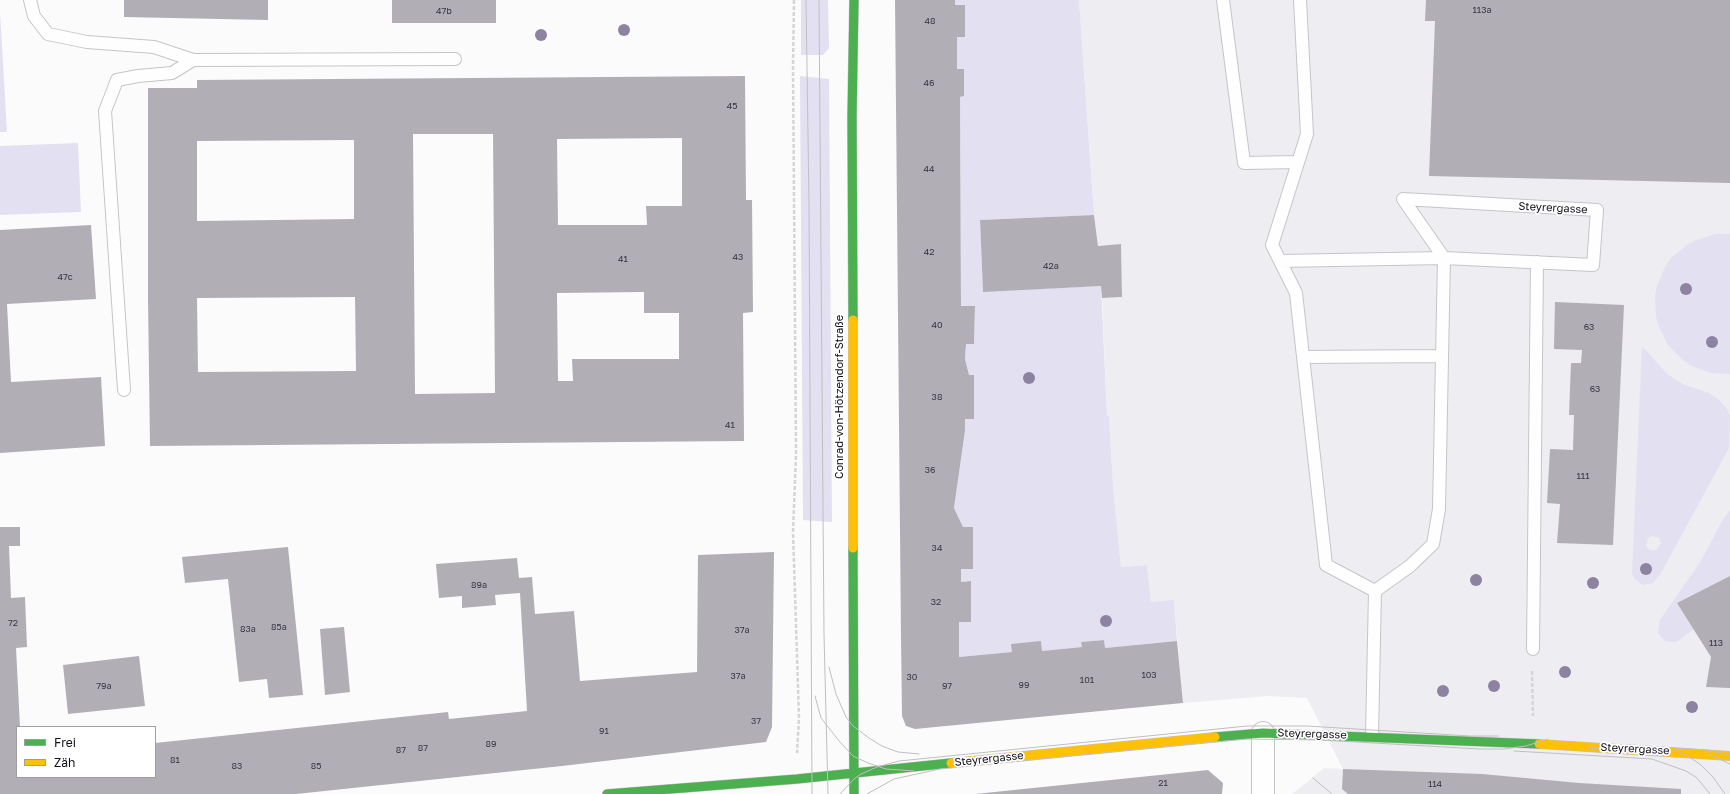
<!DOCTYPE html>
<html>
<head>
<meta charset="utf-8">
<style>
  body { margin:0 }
  #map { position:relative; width:1730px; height:794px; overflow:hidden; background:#fbfbfb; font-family:"Golos Text",sans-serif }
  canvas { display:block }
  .legend { position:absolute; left:16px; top:726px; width:140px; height:52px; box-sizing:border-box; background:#fff; border:1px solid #a09ea3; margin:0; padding:5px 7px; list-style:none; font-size:12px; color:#110d19 }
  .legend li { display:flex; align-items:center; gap:8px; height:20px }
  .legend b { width:20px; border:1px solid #a09ea3 }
</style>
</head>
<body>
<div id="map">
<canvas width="1730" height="794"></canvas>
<ul class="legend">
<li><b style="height:5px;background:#4caf50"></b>Frei</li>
<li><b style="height:5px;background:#ffc107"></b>Zäh</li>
</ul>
</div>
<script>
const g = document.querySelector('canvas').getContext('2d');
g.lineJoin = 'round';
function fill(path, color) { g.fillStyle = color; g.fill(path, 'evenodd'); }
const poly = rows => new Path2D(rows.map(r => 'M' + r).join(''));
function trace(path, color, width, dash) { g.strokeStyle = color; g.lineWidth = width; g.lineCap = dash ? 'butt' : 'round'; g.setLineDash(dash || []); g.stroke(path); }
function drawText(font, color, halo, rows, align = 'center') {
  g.font = font + ' "Golos Text",sans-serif'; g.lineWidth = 3.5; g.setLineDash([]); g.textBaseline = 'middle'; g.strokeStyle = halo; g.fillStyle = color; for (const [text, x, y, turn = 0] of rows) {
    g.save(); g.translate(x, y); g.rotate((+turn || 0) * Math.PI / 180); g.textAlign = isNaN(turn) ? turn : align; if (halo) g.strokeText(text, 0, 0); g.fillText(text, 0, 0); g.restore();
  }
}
fill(poly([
  [1079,0,1730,0,1730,794,1292,794,1324,768,1343,769,1307,698,1268,696,1183,703,1174,601,1151,602,1147,565,1121,567,1113,485,1109,416,1107,416,1102,298,1122,297,1121,244,1098,246,1094,215]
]), '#eeedf1');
fill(poly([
  [801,0,828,0,829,48,823,55,801,55],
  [955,0,1079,0,1094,215,980,220,983,291,1101,286,1107,416,1109,416,1113,485,1121,567,1147,565,1151,602,1174,600,1177,641,1105,648,1104,640,1081,642,1082,647,1042,651,1041,641,1012,652,959,657,959,622,971,622,971,581,961,582,961,569,973,569,973,527,963,527,954,508,965,432,965,419,974,419,974,375,969,375,965,359,966,344,974,344,975,306,961,306,960,97,964,96,964,69,957,69,957,37,965,5,955,5],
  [0,12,7,132,0,132],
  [800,76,829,79,832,522,803,520],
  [78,143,81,212,0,215,0,146],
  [1716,234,1730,234,1730,374,1711,373,1692,366,1683,360,1668,345,1659,327,1656,317,1655,296,1657,286,1665,267,1671,258,1687,245,1696,240],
  [1642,346,1667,374,1683,384,1709,393,1719,400,1727,409,1730,415,1729,448,1661,573,1653,583,1643,585,1634,578,1632,573],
  [1652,536,1659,538,1661,543,1658,548,1654,551,1649,549,1646,546,1648,538],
  [1730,510,1730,576,1677,603,1694,629,1678,641,1674,642,1665,641,1658,633,1660,620,1701,561,1722,521]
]), '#e3e0f1');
fill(poly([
  [124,0,268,0,268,20,124,17],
  [392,0,496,0,496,23,392,23],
  [895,0,955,0,955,5,965,5,965,37,957,37,957,69,964,69,964,96,960,97,961,306,975,306,974,344,966,344,965,359,969,375,974,375,974,419,965,419,965,431,954,508,963,527,973,527,973,569,961,569,961,582,971,581,971,622,959,622,959,657,1012,652,1011,644,1041,641,1042,651,1082,647,1081,642,1104,640,1105,648,1177,641,1183,703,915,729,906,726,902,716,901,637],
  [1426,0,1730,0,1730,183,1429,176,1435,21,1425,21],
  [745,76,746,200,752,200,753,312,743,313,744,441,150,446,148,299,148,88,197,88,197,80],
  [413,134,493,134,495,393,415,394],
  [682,138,682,206,646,206,647,225,558,225,557,139],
  [354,140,354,219,197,221,197,141],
  [644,292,644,313,679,313,679,359,572,359,573,381,558,381,557,293],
  [355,297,356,371,198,372,197,298],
  [1094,215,1098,246,1121,244,1122,297,1102,298,1101,286,983,292,980,220],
  [91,225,96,299,7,304,11,382,101,377,105,446,0,453,0,230],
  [1555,302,1624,305,1613,545,1557,543,1560,504,1547,503,1550,449,1573,450,1574,415,1569,415,1571,363,1581,363,1582,350,1554,349],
  [0,527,20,527,20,546,9,546,11,598,25,597,27,647,16,648,20,727,17,727,17,777,155,777,155,743,448,712,449,719,527,711,520,593,495,595,496,605,462,608,462,596,439,598,436,564,517,558,519,578,532,577,535,614,574,611,580,681,697,672,698,555,774,552,772,727,766,742,562,766,296,794,0,794],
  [288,547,303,695,269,698,267,679,239,682,228,579,185,583,182,557],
  [1730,576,1730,688,1706,687,1711,657,1677,603],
  [344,627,350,692,325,695,320,629],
  [139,656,145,706,68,714,63,665],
  [1343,769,1482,774,1579,783,1681,789,1681,794,1348,794,1342,789],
  [1208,770,1223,783,1222,794,975,794]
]), '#b1afb5');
const lane = poly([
  [30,0,34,16,48,34,87,42,154,47,193,60,455,59],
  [1223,0,1244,163,1298,162],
  [1300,0,1307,134,1272,245,1296,293,1326,565,1375,591],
  [1280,261,1444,258,1593,265,1597,210,1403,199],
  [1303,357,1442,356],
  [124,390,105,111,117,80,138,76,172,73,193,60],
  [1533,649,1537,262],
  [1372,736,1375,591,1410,566,1433,544,1439,509,1444,258,1403,199]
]);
const street = poly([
  [1263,733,1263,794]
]);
const fast = poly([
  [853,320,852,117,854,0],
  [853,548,854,794],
  [1215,737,1263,733,1539,744],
  [607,794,797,779,951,763]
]);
const slow = poly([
  [853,320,853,548],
  [1539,744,1730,756],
  [951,763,1215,737]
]);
trace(lane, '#c6c4ca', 14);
trace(street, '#c6c4ca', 24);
trace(fast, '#c6c4ca', 10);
trace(slow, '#c6c4ca', 10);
trace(poly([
  [794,0,793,66,796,455,793,532,799,718,797,753],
  [1532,671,1533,716]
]), '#d5d5d5', 2.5, [4, 2]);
trace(lane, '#fefefe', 12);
trace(street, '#fefefe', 22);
trace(fast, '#4caf50', 9);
trace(slow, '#ffc107', 9);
trace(poly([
  [806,0,809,203,812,794],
  [819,0,824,634,828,794],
  [829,667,836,694,846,717,853,726,869,738,882,746,898,752,919,754],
  [815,696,821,718,840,742,853,756,868,763,886,769,914,771],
  [1579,750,1630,745,1708,750,1730,755],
  [1674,750,1688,756,1701,765,1713,777,1725,794],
  [1514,751,1652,759,1686,771,1697,778,1710,794],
  [1709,754,1730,764],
  [1313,778,1332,794],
  [840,794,854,779,861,774,877,767,899,761,1247,726,1307,726,1470,736,1498,736],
  [867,794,894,779,940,769,1247,739,1320,740,1480,749,1504,749,1526,746,1548,739]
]), '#c0bfc0', 1);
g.fillStyle = '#8d83a0';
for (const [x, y] of [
  [624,30],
  [541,35],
  [1686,289],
  [1712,342],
  [1029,378],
  [1646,569],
  [1476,580],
  [1593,583],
  [1106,621],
  [1565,672],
  [1494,686],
  [1443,691],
  [1692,707]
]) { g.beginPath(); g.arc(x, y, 6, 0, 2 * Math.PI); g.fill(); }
drawText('9px', '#393640', null, [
  ["113a",1482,10],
  ["47b",444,11],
  ["48",930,21],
  ["46",929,83],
  ["45",732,106],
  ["44",929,169],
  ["42",929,252],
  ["43",738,257],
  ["41",623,259],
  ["42a",1051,266],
  ["47c",65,277],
  ["40",937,325],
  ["63",1589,327],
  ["63",1595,389],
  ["38",937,397],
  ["41",730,425],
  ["36",930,470],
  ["111",1583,476],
  ["34",937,548],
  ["89a",479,585],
  ["32",936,602],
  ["72",13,623],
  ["85a",279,627],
  ["83a",248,629],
  ["37a",742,630],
  ["113",1716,643],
  ["103",1149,675],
  ["37a",738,676],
  ["30",912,677],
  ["101",1087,680],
  ["99",1024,685],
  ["79a",104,686],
  ["97",947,686],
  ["37",756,721],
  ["91",604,731],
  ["89",491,744],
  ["87",423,748],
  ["87",401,750],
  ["81",175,760],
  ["83",237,766],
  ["85",316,766],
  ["21",1163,783],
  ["114",1435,784]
]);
drawText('11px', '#110d19', '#fff', [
  ["Steyrergasse",1553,208,3],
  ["Conrad-von-Hötzendorf-Straße",840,397,-90],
  ["Steyrergasse",1312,734,2],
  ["Steyrergasse",1635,749,3],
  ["Steyrergasse",989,759,-6]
]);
</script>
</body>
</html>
